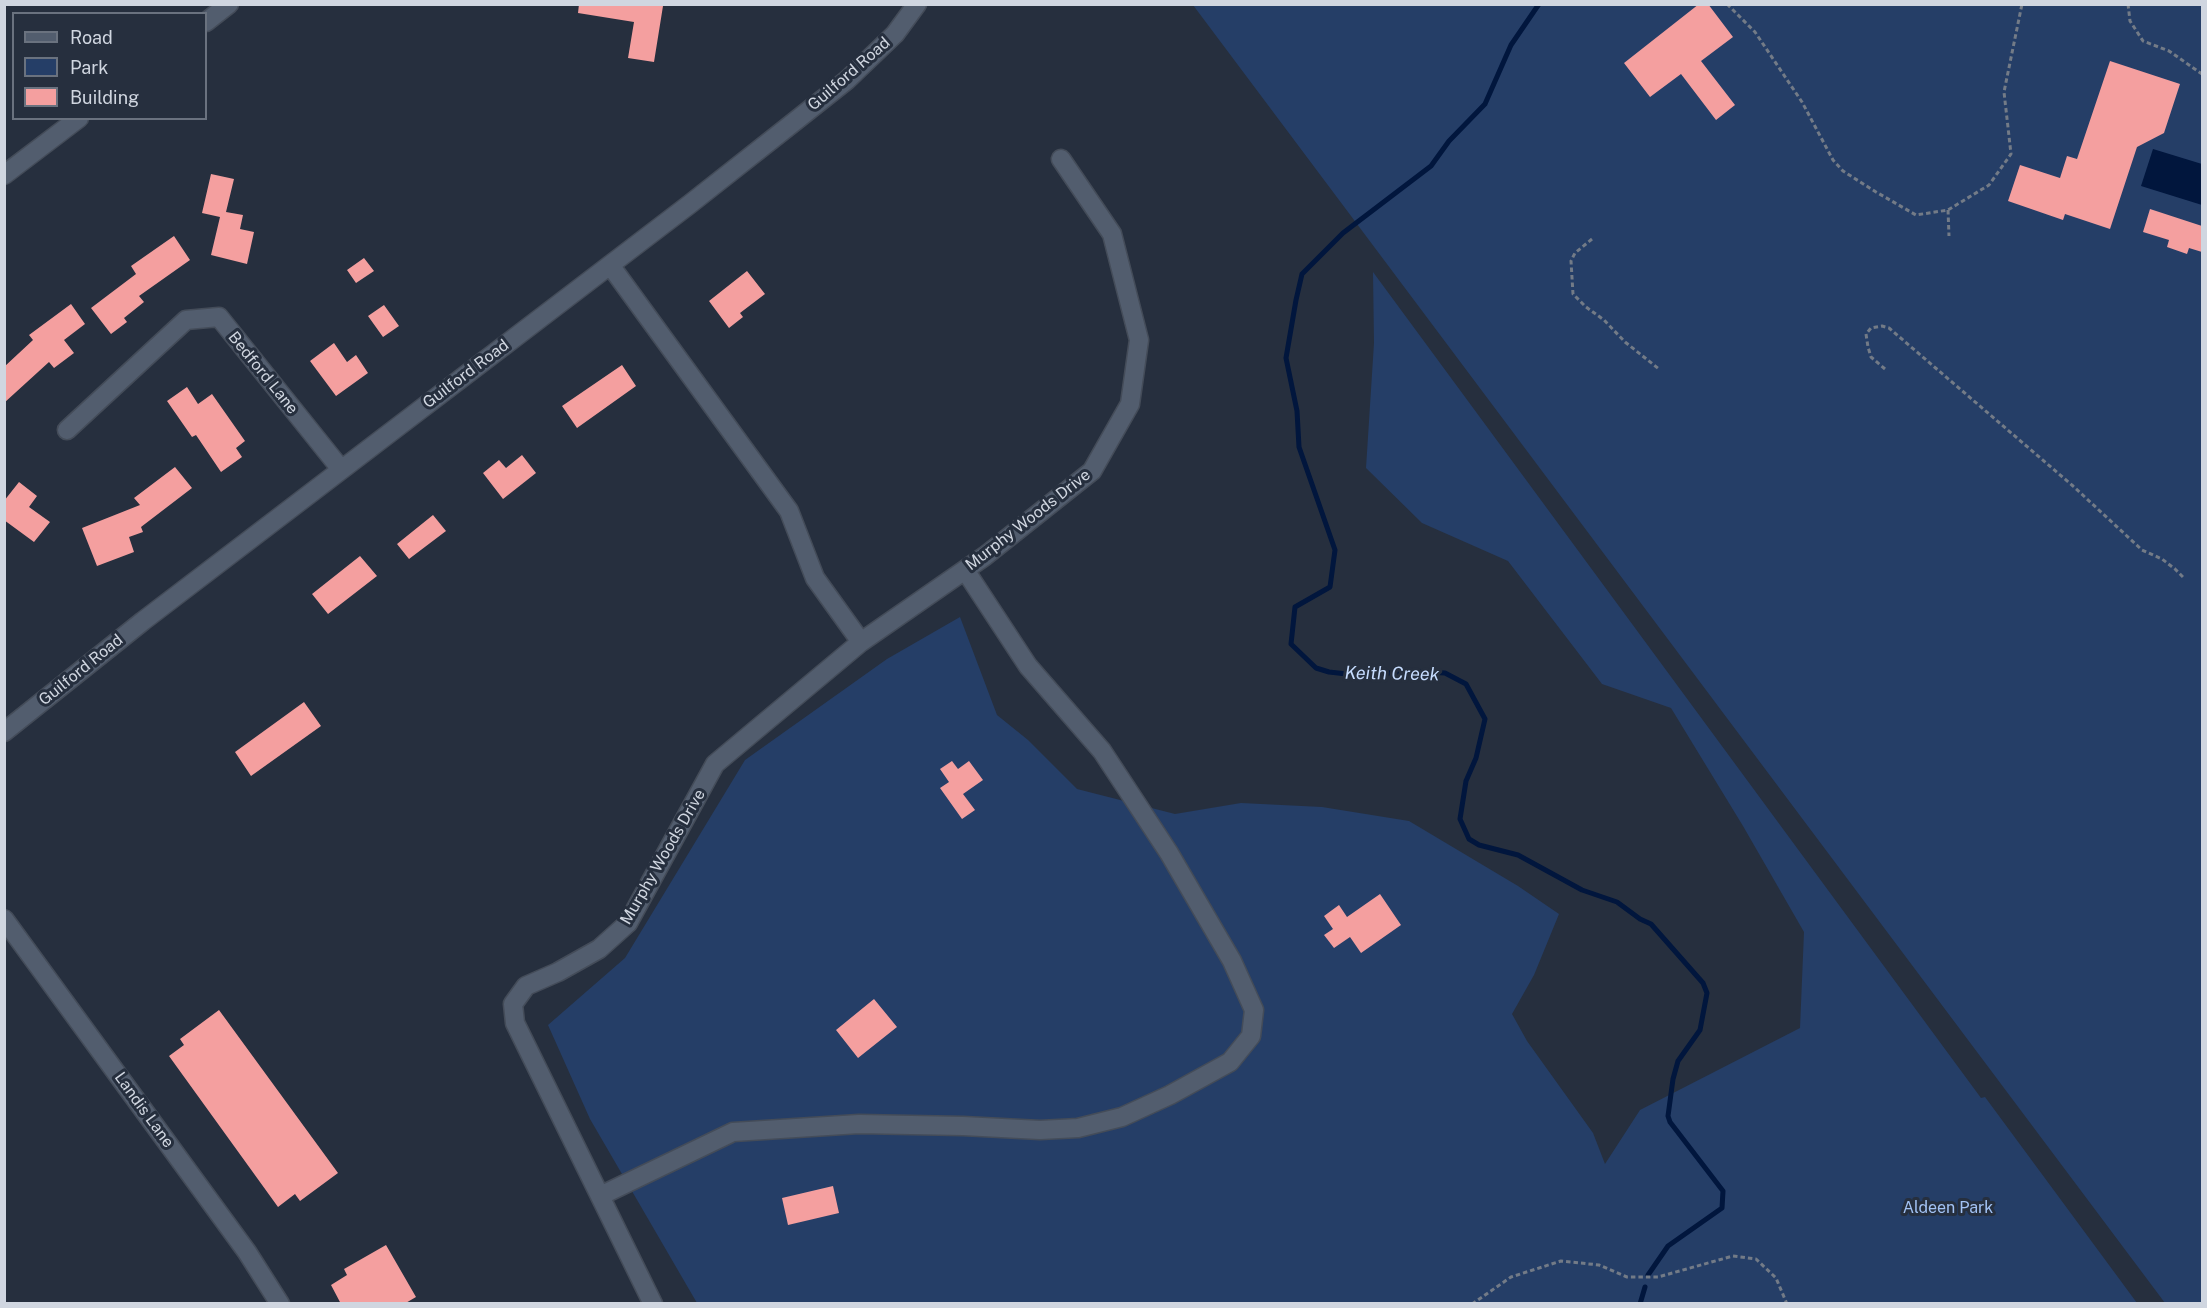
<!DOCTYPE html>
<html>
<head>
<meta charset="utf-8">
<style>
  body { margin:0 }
  #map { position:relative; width:2207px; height:1308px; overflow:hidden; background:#262f3e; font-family:"Public Sans",sans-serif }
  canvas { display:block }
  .frame { position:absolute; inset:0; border:6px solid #d0d6e0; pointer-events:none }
  .legend { position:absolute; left:12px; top:12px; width:195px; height:108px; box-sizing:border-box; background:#262f3e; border:2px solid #6a727f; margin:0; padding:8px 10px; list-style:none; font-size:18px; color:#d0d6e0 }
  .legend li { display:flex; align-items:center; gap:12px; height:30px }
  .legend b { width:30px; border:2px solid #6a727f }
</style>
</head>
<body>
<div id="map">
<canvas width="2207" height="1308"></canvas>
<div class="frame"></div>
<ul class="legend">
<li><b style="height:8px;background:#525d6e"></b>Road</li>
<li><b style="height:16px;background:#253e67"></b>Park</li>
<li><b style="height:16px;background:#f49f9f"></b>Building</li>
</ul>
</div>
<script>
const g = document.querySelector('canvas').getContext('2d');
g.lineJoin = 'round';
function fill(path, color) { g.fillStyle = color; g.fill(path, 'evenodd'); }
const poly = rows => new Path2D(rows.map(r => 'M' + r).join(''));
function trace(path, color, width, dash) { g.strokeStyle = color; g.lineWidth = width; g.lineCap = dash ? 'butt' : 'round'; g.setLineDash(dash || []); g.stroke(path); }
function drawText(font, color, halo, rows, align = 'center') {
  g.font = font + ' "Public Sans",sans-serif'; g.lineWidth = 6; g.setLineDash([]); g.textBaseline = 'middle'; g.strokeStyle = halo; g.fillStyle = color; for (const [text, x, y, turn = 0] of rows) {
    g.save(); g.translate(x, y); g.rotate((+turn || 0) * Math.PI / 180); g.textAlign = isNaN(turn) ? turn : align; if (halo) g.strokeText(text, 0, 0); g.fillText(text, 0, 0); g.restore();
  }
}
fill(poly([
  [1193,5,2202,5,2202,1303,2165,1303],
  [1373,272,1981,1098,1985,1097,2137,1303,697,1303,590,1119,548,1025,625,958,745,760,887,659,960,617,997,715,1028,740,1077,789,1175,814,1241,803,1322,807,1409,821,1518,886,1559,914,1534,975,1512,1014,1527,1041,1593,1133,1605,1164,1640,1110,1800,1028,1804,932,1743,826,1671,708,1602,684,1508,561,1422,523,1366,468,1374,343]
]), '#253e67');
fill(poly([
  [2153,149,2202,164,2202,205,2141,186]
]), '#01163d');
trace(poly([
  [1539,4,1511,45,1485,104,1449,141,1431,166,1343,233,1302,274,1296,300,1286,358,1297,411,1299,447,1335,550,1330,587,1295,607,1291,644,1316,668,1329,672,1365,676,1405,671,1445,673,1466,684,1485,719,1476,758,1466,781,1460,819,1469,839,1479,845,1518,855,1582,890,1617,902,1640,919,1651,924,1703,983,1707,993,1700,1030,1678,1061,1673,1079,1668,1116,1670,1122,1723,1191,1722,1208,1668,1246,1648,1275],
  [1640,1304,1645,1287]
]), '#01163d', 5);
fill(poly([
  [579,4,663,6,654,62,628,58,634,22,578,13],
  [1699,4,1708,4,1733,37,1701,61,1735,105,1716,120,1681,74,1650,97,1624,63],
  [2110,61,2180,84,2164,133,2137,147,2110,229,2065,214,2063,220,2008,201,2020,165,2060,178,2067,156,2077,159],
  [211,174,234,179,226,212,243,215,240,229,254,232,247,264,211,255,220,217,202,213],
  [2150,209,2202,226,2202,252,2189,248,2187,254,2167,247,2169,240,2143,232],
  [174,236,190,260,139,296,144,302,124,318,127,322,111,334,91,308,136,274,131,266],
  [364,258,374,271,356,283,347,270],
  [747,271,765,294,740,313,743,317,729,328,709,301],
  [71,304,85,324,64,340,74,353,54,368,49,362,4,403,4,367,33,340,29,335],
  [384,305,399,326,383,337,368,316],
  [334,343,347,362,356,355,368,373,336,396,310,361],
  [622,365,636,386,577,428,562,406],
  [187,387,198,404,212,394,245,441,236,448,242,457,221,472,196,435,192,437,167,401],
  [522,455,536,473,503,499,483,473,499,460,506,468],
  [175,467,192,488,141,527,143,532,129,537,134,552,97,566,82,528,140,505,134,498],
  [19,482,37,496,29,507,50,522,34,542,4,520,4,501],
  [433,515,446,531,409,559,397,544],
  [360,556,377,576,328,614,312,594],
  [304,702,321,726,251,776,235,752],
  [952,761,958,769,969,761,983,780,963,794,975,810,962,819,940,788,949,782,940,769],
  [1380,894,1401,925,1361,953,1350,937,1334,948,1324,935,1333,929,1324,916,1339,905,1347,917],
  [874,999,897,1027,858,1058,836,1030],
  [219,1010,338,1173,300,1201,295,1194,278,1207,169,1056,184,1045,180,1039],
  [833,1186,839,1213,788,1225,782,1198],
  [386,1245,416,1297,404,1304,341,1304,331,1285,347,1275,344,1269]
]), '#f49f9f');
const minor = poly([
  [206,22,229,4],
  [4,175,79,118],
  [610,265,789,511,815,578,861,642],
  [67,430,186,320,219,317,340,468],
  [4,732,143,621,690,204,789,126,847,80,895,34,917,4],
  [4,919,247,1252,280,1304],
  [600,1196,733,1132,859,1124,963,1126,1040,1130,1078,1128,1122,1117,1170,1095,1230,1062,1251,1036,1254,1010,1232,961,1169,853,1102,751,1028,666,965,570],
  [653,1304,515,1023,513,1004,526,986,558,972,599,949,628,923,715,764,861,642,985,556,1092,471,1130,404,1139,340,1112,234,1061,159]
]);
trace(minor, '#444c59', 21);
trace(poly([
  [1727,4,1755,32,1802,102,1833,160,1843,171,1876,192,1916,215,1948,210,1989,185,2011,154,2004,92,2022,4],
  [2128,4,2130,21,2143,41,2169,51,2202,74],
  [1948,210,1949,236],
  [1592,239,1575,253,1571,261,1573,294,1586,307,1604,320,1625,342,1659,369],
  [1885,369,1871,357,1868,347,1866,334,1871,328,1882,326,1889,328,2073,486,2142,550,2162,559,2175,569,2183,577],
  [1472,1304,1511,1277,1561,1261,1599,1265,1627,1277,1658,1277,1733,1256,1756,1259,1776,1278,1787,1304]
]), '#737b87', 3, [4.5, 3]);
trace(minor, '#525d6e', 18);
drawText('16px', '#d0d6e0', '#262f3e', [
  ["Guilford Road",849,74,-41],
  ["Bedford Lane",263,373,51],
  ["Guilford Road",466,374,-37],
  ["Murphy Woods Drive",1028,520,-38],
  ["Guilford Road",81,670,-39],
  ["Murphy Woods Drive",663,857,-60],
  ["Landis Lane",144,1110,54]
]);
drawText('16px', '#a2c2f4', '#262f3e', [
  ["Aldeen Park",1948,1208]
]);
drawText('italic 18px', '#c6dcfe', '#262f3e', [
  ["Keith Creek",1392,674,1]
]);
</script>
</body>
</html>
